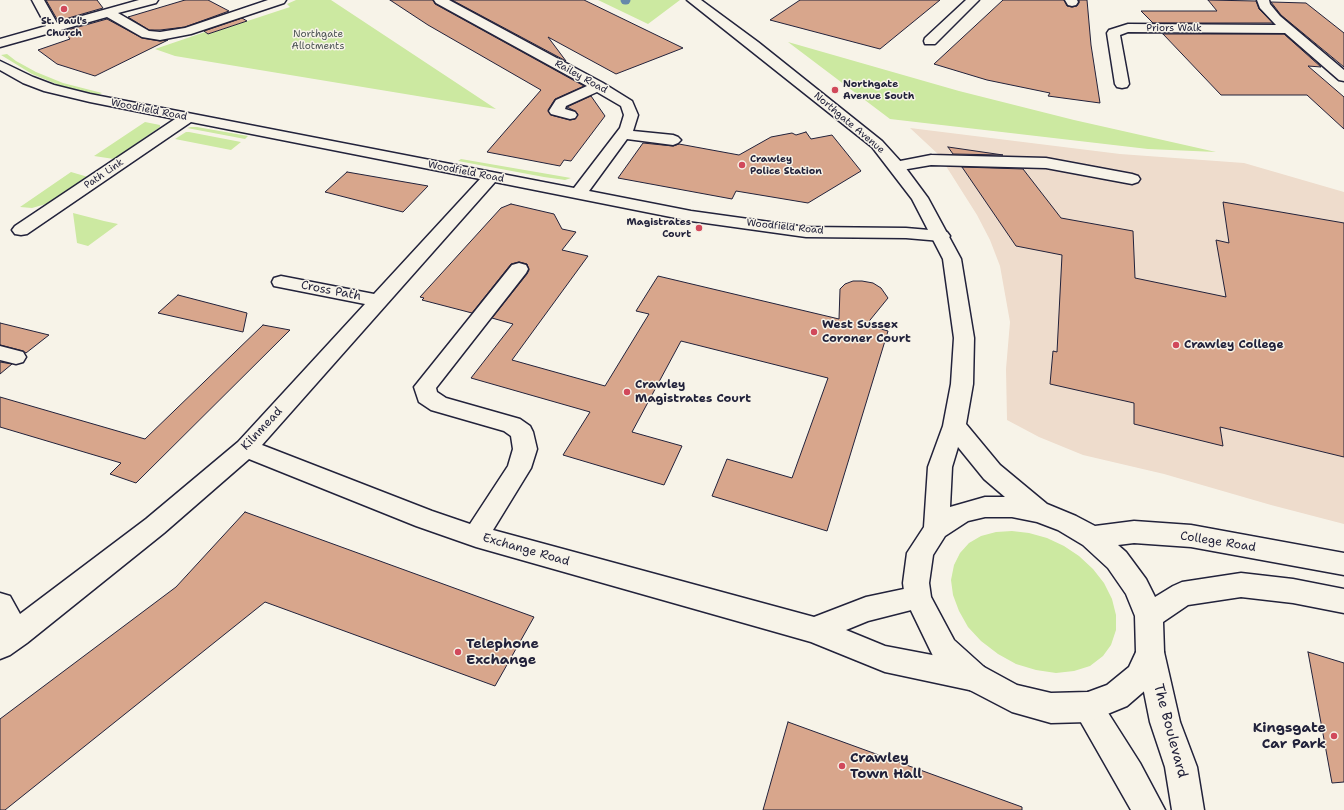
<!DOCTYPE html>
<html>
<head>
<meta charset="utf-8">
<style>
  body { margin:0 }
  canvas { display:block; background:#f7f3e8 }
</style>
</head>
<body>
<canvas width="1344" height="810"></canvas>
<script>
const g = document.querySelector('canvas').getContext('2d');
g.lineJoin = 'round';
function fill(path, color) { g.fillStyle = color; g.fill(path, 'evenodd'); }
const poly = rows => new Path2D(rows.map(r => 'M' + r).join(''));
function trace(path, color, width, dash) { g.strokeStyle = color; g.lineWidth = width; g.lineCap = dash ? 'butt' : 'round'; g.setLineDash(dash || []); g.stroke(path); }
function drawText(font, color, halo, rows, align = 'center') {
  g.font = font + ' "Shantell Sans",sans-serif'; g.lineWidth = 3; g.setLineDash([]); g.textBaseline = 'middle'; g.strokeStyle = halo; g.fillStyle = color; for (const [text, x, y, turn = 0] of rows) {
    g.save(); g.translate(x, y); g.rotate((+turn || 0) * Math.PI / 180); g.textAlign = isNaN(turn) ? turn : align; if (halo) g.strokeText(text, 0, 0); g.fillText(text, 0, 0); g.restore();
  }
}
fill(poly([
  [910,128,1120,154,1244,163,1344,192,1344,524,1271,505,1164,474,1083,455,1039,437,1007,420,1006,369,1010,322,1000,266,990,240,977,215,939,155]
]), '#eedccc');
fill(poly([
  [296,0,331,0,496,109,175,56,155,49,205,32,208,34,290,7,287,4],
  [598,0,680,0,648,24],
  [788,42,959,91,1074,120,1216,152,1148,149,890,119],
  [7,54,16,61,36,72,63,83,102,93,98,95,85,92,59,85,32,74,1,55],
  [145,122,160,125,160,127,114,159,94,156],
  [191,127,197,127,248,136,245,139,187,128],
  [186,132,189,132,241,142,231,150,175,139],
  [461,159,571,178,565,180,544,177,458,161],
  [71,172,88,177,46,204,32,208,20,207],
  [73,213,104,221,118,224,88,246,77,243],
  [1012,531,1029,533,1047,538,1064,546,1079,556,1093,569,1104,583,1112,599,1116,615,1116,630,1111,645,1103,656,1090,666,1074,671,1056,673,1036,670,1016,664,998,654,981,641,968,627,959,611,953,595,951,580,954,565,960,553,969,543,981,536,996,532]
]), '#cce9a1');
trace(poly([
  [625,0,626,0]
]), '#6689aa', 9);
const building = poly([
  [46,0,97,0,103,8,58,21,46,0],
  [185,0,208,0,229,11,185,27,160,30,149,30,128,17,185,0],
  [390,0,433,0,435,4,584,86,555,99,548,110,551,115,570,120,575,119,578,114,575,111,567,107,591,96,605,116,571,161,564,160,560,166,487,152,541,90,428,25,390,0],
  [452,0,584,0,683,48,616,74,548,37,566,61,452,0],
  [800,0,940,0,880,49,770,20,800,0],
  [1003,0,1064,0,1067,6,1072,7,1077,6,1079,3,1079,0,1087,0,1091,45,1100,103,1048,96,1050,93,987,80,934,64,1003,0],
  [1208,0,1256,1,1259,9,1273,23,1153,23,1141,11,1217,11,1208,0],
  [1271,2,1306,3,1344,33,1344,67,1281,15,1271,2],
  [242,18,247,21,208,34,204,31,242,18],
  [107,19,142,38,160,41,168,40,95,76,57,64,38,50,70,39,64,31,107,19],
  [1163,34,1284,34,1321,67,1308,66,1344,97,1344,129,1307,95,1221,95,1163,34],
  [806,132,811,139,832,135,861,171,808,203,736,191,732,199,618,178,643,143,673,146,679,144,739,155,771,137,792,133,796,135,806,132],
  [948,147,1003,155,953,154,948,147],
  [962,167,1023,169,1061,218,1133,231,1135,278,1226,297,1216,240,1229,243,1223,202,1344,223,1344,457,1220,427,1223,446,1134,424,1134,403,1050,384,1053,351,1057,352,1062,255,1016,246,962,167],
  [347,172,428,186,403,212,325,192,347,172],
  [511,204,554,214,562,229,576,232,562,250,588,256,512,360,605,386,649,314,636,311,658,276,839,319,840,289,845,284,853,281,862,281,873,283,881,288,888,298,866,325,888,331,827,531,712,496,727,459,792,478,828,378,681,341,632,432,682,446,664,485,563,455,590,412,471,378,513,324,492,318,527,274,529,270,527,264,519,262,511,264,472,313,422,300,424,298,420,297,501,208,511,204],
  [178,295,247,313,243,332,158,313,178,295],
  [0,323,49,335,26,353,23,351,0,345,0,323],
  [263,325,290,330,136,483,110,474,121,463,0,427,0,397,145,439,263,325],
  [0,362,12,364,0,374,0,362],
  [245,512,534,617,495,686,265,602,5,810,0,810,0,719,176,587,245,512],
  [1308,652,1344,663,1344,782,1332,783,1308,652],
  [788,722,1022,807,1022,810,763,810,788,722]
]);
fill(building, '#d8a68c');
trace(building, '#22223b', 1);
const minor = poly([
  [32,0,44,0,57,23,139,0,158,0,156,3,118,13,149,31,160,32,185,28,268,0,286,0,284,3,191,34,160,40,142,37,107,17,0,47,0,39,46,26,32,0],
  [434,0,449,0,603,83,632,101,638,115,633,131,673,135,678,137,681,140,678,143,673,145,627,139,589,191,691,211,806,227,906,228,941,231,947,232,950,236,947,240,941,241,906,238,806,237,691,221,495,182,262,445,432,511,470,524,508,466,513,449,511,436,504,431,431,410,419,402,414,387,512,265,519,263,526,265,528,269,526,273,436,388,437,392,446,398,520,419,530,426,533,432,537,449,531,468,493,530,814,617,866,597,918,586,927,590,931,598,927,606,868,621,846,630,885,646,974,663,984,667,988,677,984,687,974,691,885,672,811,642,476,547,416,526,249,459,164,533,27,643,10,655,0,659,0,593,10,596,20,614,146,519,238,442,365,304,274,286,272,282,274,278,281,276,374,294,480,179,191,122,27,234,21,235,15,234,12,230,15,226,175,119,90,102,44,91,23,83,0,70,0,61,33,77,54,85,90,94,574,188,620,128,624,115,621,106,597,92,566,106,565,109,575,112,577,115,575,118,570,119,551,114,549,111,556,100,587,86,436,3,434,0],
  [966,0,979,0,935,44,925,44,924,41,925,38,966,0],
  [1065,0,1077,0,1078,2,1076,5,1072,6,1068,5,1065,0],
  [1257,0,1269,0,1270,4,1280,16,1344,70,1344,81,1339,80,1285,33,1128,32,1120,35,1129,84,1127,87,1122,88,1117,87,1115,84,1107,33,1109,30,1128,24,1276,25,1260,8,1257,0],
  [931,155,1046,158,1132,174,1138,176,1140,179,1138,182,1132,184,1046,168,931,165,896,171,890,169,888,166,890,163,931,155],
  [0,346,23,352,26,357,23,362,16,364,0,360,0,346],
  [1150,639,1160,643,1164,652,1180,722,1197,767,1204,810,1172,810,1165,767,1150,722,1136,652,1140,643,1150,639],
  [1088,692,1098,697,1140,763,1165,810,1131,810,1078,717,1073,707,1078,697,1088,692]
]);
const major = poly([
  [687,0,701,0,758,42,882,141,902,163,928,198,961,259,974,338,973,384,966,424,1000,465,1047,504,1076,516,1095,526,1134,521,1191,525,1344,553,1344,575,1191,547,1134,543,1118,545,1126,552,1146,579,1155,597,1173,586,1182,582,1241,573,1293,579,1344,589,1344,613,1293,603,1241,597,1188,605,1163,622,1164,652,1149,687,1127,706,1088,722,1051,723,1012,712,964,687,934,658,905,598,903,583,907,553,924,527,928,467,943,426,951,384,954,338,943,259,912,199,872,147,687,0],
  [958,447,984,479,1005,497,985,497,950,507,952,467,958,447],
  [985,517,1012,517,1037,522,1058,530,1083,545,1108,568,1126,594,1135,616,1136,652,1129,667,1107,685,1088,692,1051,693,1017,685,984,667,954,640,931,597,929,583,933,555,945,536,968,521,985,517]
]);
trace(minor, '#22223b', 3);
trace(major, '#22223b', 3);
fill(minor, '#f7f3e8');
fill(major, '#f7f3e8');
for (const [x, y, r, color] of [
  [64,9,4,"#d1495b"],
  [835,90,4,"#d1495b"],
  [742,165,4,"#d1495b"],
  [699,228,4,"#d1495b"],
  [814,332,4,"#d1495b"],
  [1176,345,4,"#d1495b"],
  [627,392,4,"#d1495b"],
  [458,652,4,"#d1495b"],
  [1334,736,4,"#d1495b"],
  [842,766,4,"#d1495b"]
]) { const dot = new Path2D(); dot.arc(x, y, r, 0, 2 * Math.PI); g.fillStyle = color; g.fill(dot); trace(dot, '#f7f3e8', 1.5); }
drawText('bold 10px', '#22223b', '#f7f3e8', [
  ["St. Paul's",64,21,"center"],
  ["Church",64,33,"center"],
  ["Northgate",843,84],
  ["Avenue South",843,96],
  ["Crawley",750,159],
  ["Police Station",750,171],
  ["Magistrates",691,222,"right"],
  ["Court",691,234,"right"]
], 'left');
drawText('10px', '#22223b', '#f7f3e8', [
  ["Priors Walk",1174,28],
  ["Railey Road",581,77,29],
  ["Woodfield Road",149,110,11],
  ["Northgate Avenue",849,123,40],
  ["Woodfield Road",466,172,11],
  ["Path Link",104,174,-34],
  ["Woodfield Road",785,227,6]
]);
drawText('10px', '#4c5454', '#f7f3e8', [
  ["Northgate",318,34],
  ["Allotments",318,46]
]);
drawText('12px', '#22223b', '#f7f3e8', [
  ["Cross Path",331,291,11],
  ["Kilnmead",262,429,-47],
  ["College Road",1218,542,9],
  ["Exchange Road",526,550,16]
]);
drawText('bold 12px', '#22223b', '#f7f3e8', [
  ["West Sussex",822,325],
  ["Coroner Court",822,339],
  ["Crawley College",1184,345],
  ["Crawley",635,385],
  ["Magistrates Court",635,399]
], 'left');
drawText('bold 14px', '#22223b', '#f7f3e8', [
  ["Telephone",466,644],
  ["Exchange",466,660],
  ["Kingsgate",1326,728,"right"],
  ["Car Park",1326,744,"right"],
  ["Crawley",850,758],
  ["Town Hall",850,774]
], 'left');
drawText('14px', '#22223b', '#f7f3e8', [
  ["The Boulevard",1170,731,75]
]);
</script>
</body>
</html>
